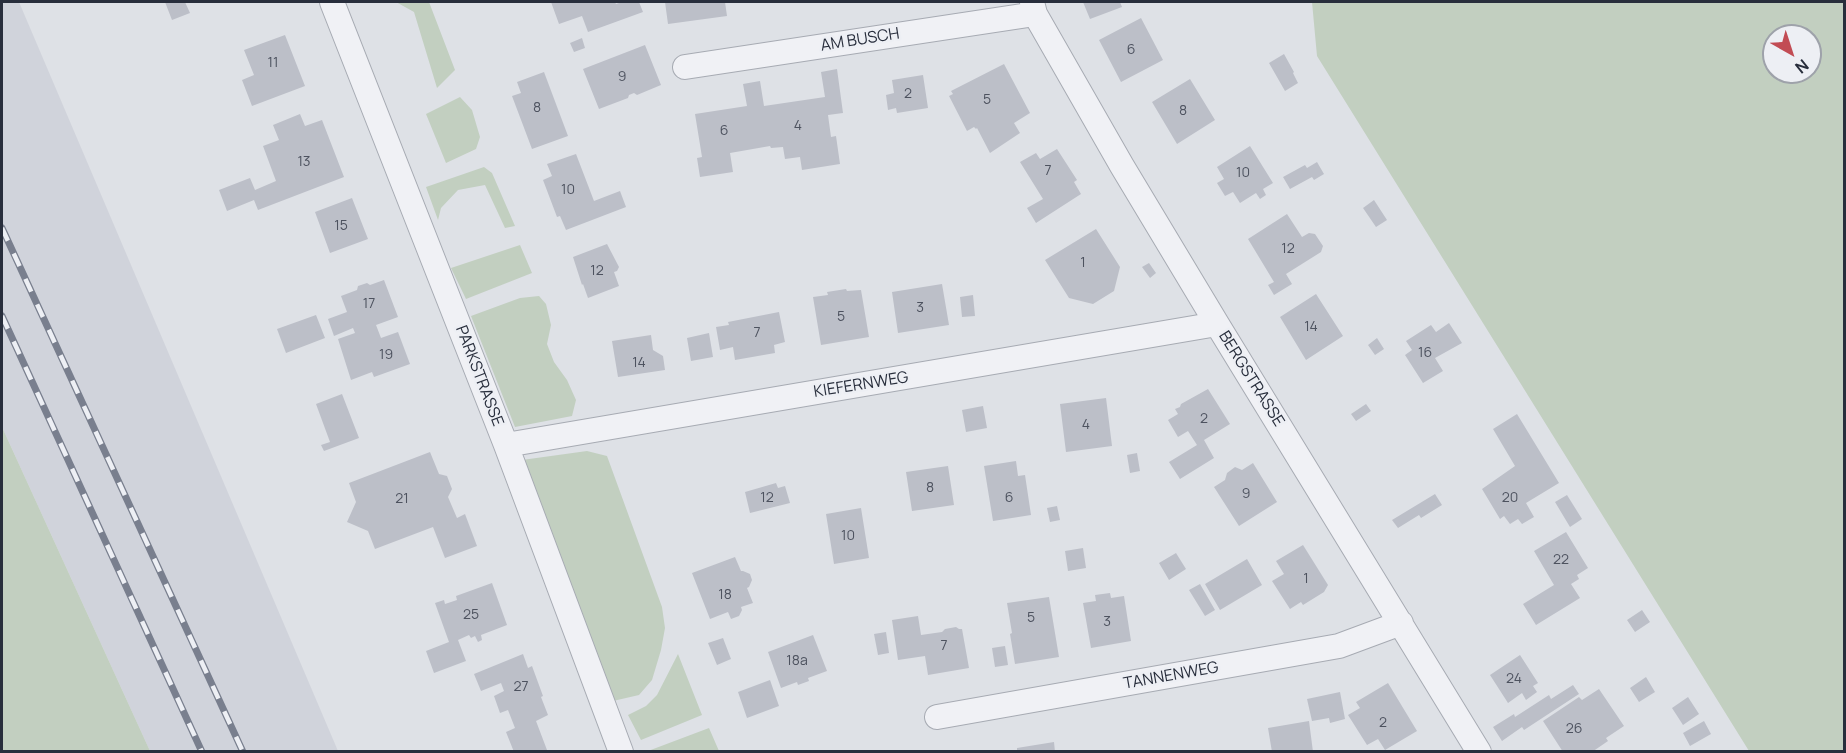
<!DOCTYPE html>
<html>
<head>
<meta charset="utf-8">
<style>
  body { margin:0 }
  #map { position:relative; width:1846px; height:753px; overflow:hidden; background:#dee1e6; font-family:Manrope,sans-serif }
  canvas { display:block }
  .frame { position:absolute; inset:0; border:3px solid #282e3c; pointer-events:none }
  .north { position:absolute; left:1762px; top:24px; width:60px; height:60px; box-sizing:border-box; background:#edeff4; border:2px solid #9ea2aa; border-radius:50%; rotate:141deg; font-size:16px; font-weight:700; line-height:24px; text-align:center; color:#282e3c }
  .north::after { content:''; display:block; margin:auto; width:21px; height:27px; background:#c24c54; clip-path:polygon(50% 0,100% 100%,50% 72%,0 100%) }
</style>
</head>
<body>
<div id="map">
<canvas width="1846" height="753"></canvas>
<div class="frame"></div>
<div class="north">N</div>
</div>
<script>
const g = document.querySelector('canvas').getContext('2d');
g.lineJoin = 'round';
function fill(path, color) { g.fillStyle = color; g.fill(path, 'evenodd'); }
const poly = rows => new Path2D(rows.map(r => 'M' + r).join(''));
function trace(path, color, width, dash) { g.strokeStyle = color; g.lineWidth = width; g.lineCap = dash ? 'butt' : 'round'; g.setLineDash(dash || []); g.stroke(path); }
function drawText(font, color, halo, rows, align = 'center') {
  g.font = font + ' Manrope,sans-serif'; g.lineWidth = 5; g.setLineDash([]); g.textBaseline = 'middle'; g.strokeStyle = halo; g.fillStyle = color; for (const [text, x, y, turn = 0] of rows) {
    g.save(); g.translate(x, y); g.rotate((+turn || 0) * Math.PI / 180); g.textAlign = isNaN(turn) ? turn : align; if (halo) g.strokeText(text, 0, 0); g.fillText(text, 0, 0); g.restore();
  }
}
fill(poly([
  [2,2,19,2,338,751,150,751,2,427]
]), '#d0d3db');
fill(poly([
  [396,2,429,2,455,70,437,88,414,12],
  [1312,2,1844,2,1844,751,1749,751,1317,56],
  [1774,36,1810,36,1810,72,1774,72],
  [460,97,472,110,480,137,476,149,446,163,426,114],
  [484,167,492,173,515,226,505,228,485,185,458,190,441,208,438,220,426,187],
  [520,245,532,273,466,299,451,268],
  [539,296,546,304,551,325,547,344,554,362,567,380,576,400,572,416,515,427,471,316,520,298],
  [2,427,150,751,2,751],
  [587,451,607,456,662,607,665,628,661,650,652,680,639,695,613,701,522,460],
  [678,654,702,715,641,740,628,715,646,706,657,695],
  [709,728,719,751,648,751]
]), '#c2cfc0');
fill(poly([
  [165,2,185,2,190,13,172,20],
  [551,2,615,2,616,4,622,2,639,2,643,12,588,32,582,16,559,24],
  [665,2,725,2,727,16,668,24],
  [1083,2,1120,2,1122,7,1090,19],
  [1141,18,1163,60,1121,82,1099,40],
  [285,35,305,86,252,106,242,80,254,75,244,50],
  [582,38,585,48,574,52,570,43],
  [645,45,661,85,637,95,634,93,629,95,628,98,599,109,583,69],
  [1284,54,1294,72,1293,73,1298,83,1285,91,1269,63],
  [1004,64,1030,113,1014,123,1020,133,990,153,977,128,976,129,974,127,967,131,949,96,953,94,951,91],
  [837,69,843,113,828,115,831,137,836,136,840,164,802,170,800,157,785,159,783,147,771,148,770,146,730,153,733,172,700,177,697,158,702,157,695,114,747,106,743,84,760,81,764,106,825,97,821,72],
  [544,72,568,136,532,149,512,96,521,93,517,82],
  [923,75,928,108,897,113,896,108,888,110,886,95,894,93,892,80],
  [1190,79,1215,120,1177,144,1152,102],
  [300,114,305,126,322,120,344,177,258,210,254,200,227,211,219,190,250,178,255,190,276,181,263,146,279,140,273,125],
  [1250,146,1273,183,1263,189,1266,195,1260,199,1256,193,1240,203,1233,192,1225,196,1217,183,1224,179,1217,167],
  [1057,149,1077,180,1074,182,1081,194,1036,223,1027,208,1043,199,1020,162,1036,153,1040,159],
  [576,154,594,201,620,191,626,207,566,230,560,216,557,217,543,180,552,176,547,164],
  [1317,162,1324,174,1314,180,1312,177,1290,189,1283,177,1305,165,1307,168],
  [352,198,368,239,330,253,315,212],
  [1374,200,1387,220,1376,227,1363,208],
  [1287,214,1302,237,1309,233,1315,234,1323,246,1321,252,1286,274,1292,284,1274,295,1268,285,1274,282,1248,239],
  [1096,229,1120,267,1114,291,1093,304,1069,298,1045,260],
  [607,244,619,267,617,271,614,272,619,286,588,298,583,284,582,285,573,257],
  [1149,263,1156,273,1150,278,1142,267],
  [384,280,398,317,376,325,381,338,398,332,410,364,374,377,372,372,351,380,338,339,355,333,353,328,334,336,328,319,347,312,341,296,357,290,358,286,367,283,370,285],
  [942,284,949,325,898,333,892,292],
  [846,289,847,291,861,290,869,337,821,345,813,297,828,295,827,292],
  [1316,294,1343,336,1306,360,1280,317],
  [973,295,975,316,962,317,960,297],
  [779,312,785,342,774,345,775,353,735,360,733,347,720,350,716,327,729,325,728,322],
  [316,315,325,338,286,353,277,329],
  [1449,323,1462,343,1435,358,1443,371,1423,383,1405,355,1412,350,1406,341,1431,325,1436,332],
  [709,333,713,357,691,361,687,338],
  [651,335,653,350,663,356,665,370,618,377,612,341],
  [1377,338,1384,349,1375,355,1368,345],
  [1208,389,1230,424,1204,440,1214,458,1180,479,1169,462,1197,445,1188,431,1178,437,1168,420,1178,414,1175,409,1180,407,1181,404],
  [342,394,359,438,324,451,321,445,330,442,316,404],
  [1106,398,1112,446,1066,452,1060,404],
  [1366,404,1371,411,1356,421,1351,414],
  [983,406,987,428,966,432,962,410],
  [1517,414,1559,483,1526,503,1534,517,1522,524,1518,519,1510,524,1504,516,1500,519,1482,489,1515,466,1493,429],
  [430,452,439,474,447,476,452,489,448,497,457,518,465,514,477,546,445,558,433,527,375,549,368,531,347,522,356,502,349,483],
  [1137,453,1140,471,1130,473,1127,455],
  [1016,461,1018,476,1025,475,1031,515,993,521,984,466],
  [1253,463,1277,502,1239,526,1214,487,1225,480,1227,473,1235,467,1242,470],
  [948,466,954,505,912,511,906,472],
  [776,483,778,488,785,486,790,503,750,513,745,492],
  [1435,494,1442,505,1421,518,1419,515,1398,528,1392,520],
  [1567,495,1582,519,1570,527,1555,502],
  [1057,506,1060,520,1050,522,1047,508],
  [861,508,869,558,834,564,826,514],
  [1566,532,1588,568,1577,575,1579,579,1571,584,1580,598,1536,625,1523,604,1554,585,1534,551],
  [1303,545,1328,585,1324,592,1303,605,1301,602,1290,609,1272,581,1284,574,1276,561],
  [1083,548,1086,568,1068,571,1065,551],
  [1176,553,1186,569,1169,580,1159,563],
  [735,557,741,571,743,571,750,574,752,580,749,587,747,588,753,603,741,607,742,610,739,616,731,619,728,612,710,619,692,573],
  [1247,559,1262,585,1220,610,1205,584],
  [492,583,507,625,481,635,482,640,478,642,475,636,471,638,469,635,458,640,466,661,434,673,426,651,449,642,435,603,444,600,445,604,457,600,456,596],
  [1200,584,1215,610,1205,616,1189,590],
  [1110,593,1111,598,1124,596,1131,641,1091,648,1083,603,1096,601,1095,595],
  [1049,597,1059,657,1015,664,1010,634,1012,633,1007,603],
  [1642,610,1650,622,1635,632,1627,620],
  [918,616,921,635,942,632,945,629,956,627,959,629,962,629,969,668,928,675,925,656,898,660,892,620],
  [886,632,889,653,878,655,874,634],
  [813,635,827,671,808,678,809,681,798,685,797,682,781,688,768,652],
  [723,638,731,659,717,665,708,643],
  [1005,646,1008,665,995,667,992,648],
  [523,654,528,668,532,666,543,696,541,697,548,715,536,721,547,750,541,752,514,752,506,732,515,728,508,710,500,713,494,696,504,691,501,683,481,691,474,674],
  [1520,655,1538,683,1533,686,1537,692,1526,700,1522,693,1508,703,1490,675],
  [1646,677,1655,692,1639,702,1630,688],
  [770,680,779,706,747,718,738,692],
  [1388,683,1417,731,1385,750,1378,739,1367,745,1348,715,1360,708,1356,702],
  [1573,685,1579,694,1524,730,1522,727,1502,741,1493,727,1514,714,1515,717,1549,695,1551,699],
  [1599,689,1624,726,1606,738,1608,741,1592,752,1563,752,1543,721,1579,697,1582,700],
  [1340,692,1345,719,1330,723,1329,718,1312,721,1307,699],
  [1688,697,1699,714,1683,725,1672,708],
  [1309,721,1313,752,1272,752,1268,728],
  [1704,721,1711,734,1690,746,1683,733],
  [1054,742,1055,752,1017,752,1017,748]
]), '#bcbfc8');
const street = poly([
  [332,2,506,445,621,752],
  [1032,2,1035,14,1122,166,1217,324,1479,752],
  [685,67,1035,14],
  [506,445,1217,324],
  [937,717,1339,646,1401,623]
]);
trace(street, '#a7abb3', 26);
trace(street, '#f0f1f5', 24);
const rail = poly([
  [2,228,243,752],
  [2,316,202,752]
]);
trace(rail, '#797f8e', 7);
trace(rail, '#edeff4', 4.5, [14]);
drawText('14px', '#4d525f', null, [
  ["6",1131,50],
  ["11",273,63],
  ["9",622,77],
  ["2",908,94],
  ["5",987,100],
  ["8",537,108],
  ["8",1183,111],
  ["4",798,126],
  ["6",724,131],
  ["13",304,162],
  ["7",1048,171],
  ["10",1243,173],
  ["10",568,190],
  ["15",341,226],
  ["12",1288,249],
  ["1",1083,263],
  ["12",597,271],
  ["17",369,304],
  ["3",920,308],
  ["5",841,317],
  ["14",1311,327],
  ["7",757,333],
  ["16",1425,353],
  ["19",386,355],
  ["14",639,363],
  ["2",1204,419],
  ["4",1086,425],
  ["8",930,488],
  ["9",1246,494],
  ["12",767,498],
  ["6",1009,498],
  ["20",1510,498],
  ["21",402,499],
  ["10",848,536],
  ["22",1561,560],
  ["1",1306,579],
  ["18",725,595],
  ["25",471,615],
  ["5",1031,618],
  ["3",1107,622],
  ["7",944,646],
  ["18a",797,661],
  ["24",1514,679],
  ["27",521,687],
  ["2",1383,723],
  ["26",1574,729]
]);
drawText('16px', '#282e3c', '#edeff4', [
  ["AM BUSCH",860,40,-9],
  ["PARKSTRASSE",479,376,69],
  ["BERGSTRASSE",1251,379,58],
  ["KIEFERNWEG",861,385,-9],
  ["TANNENWEG",1171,676,-10]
]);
</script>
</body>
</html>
